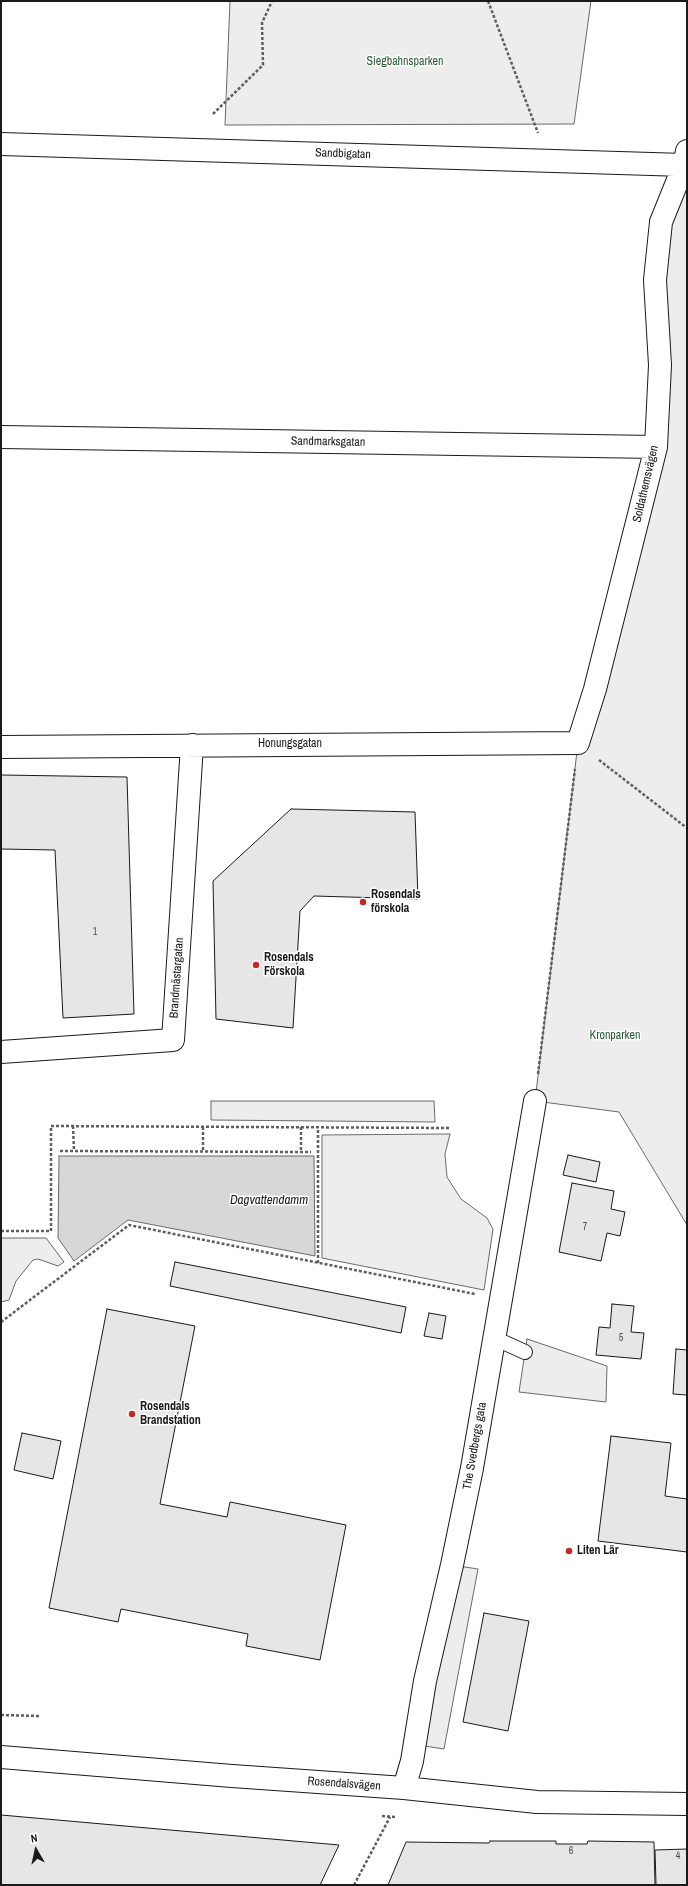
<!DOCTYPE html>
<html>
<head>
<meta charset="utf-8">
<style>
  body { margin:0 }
  #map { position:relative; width:688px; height:1886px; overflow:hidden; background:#fff; font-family:"Archivo Narrow",sans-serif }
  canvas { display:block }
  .frame { position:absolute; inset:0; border:2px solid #1a1a1a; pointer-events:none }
  .north { position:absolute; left:16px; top:1830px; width:40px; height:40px; -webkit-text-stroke:3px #fff; paint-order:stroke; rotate:351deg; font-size:11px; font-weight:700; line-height:16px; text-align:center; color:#1a1a1a }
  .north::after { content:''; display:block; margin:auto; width:14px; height:18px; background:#1a1a1a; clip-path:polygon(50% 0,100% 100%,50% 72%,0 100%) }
</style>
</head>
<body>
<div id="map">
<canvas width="688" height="1886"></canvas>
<div class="frame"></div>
<div class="north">N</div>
</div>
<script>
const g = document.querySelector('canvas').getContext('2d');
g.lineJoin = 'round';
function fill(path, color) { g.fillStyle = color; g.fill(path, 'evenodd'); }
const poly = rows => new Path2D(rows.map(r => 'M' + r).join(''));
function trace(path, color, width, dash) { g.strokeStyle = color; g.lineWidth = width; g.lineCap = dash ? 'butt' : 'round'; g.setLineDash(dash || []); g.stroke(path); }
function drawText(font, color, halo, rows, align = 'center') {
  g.font = font + ' "Archivo Narrow",sans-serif'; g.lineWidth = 3; g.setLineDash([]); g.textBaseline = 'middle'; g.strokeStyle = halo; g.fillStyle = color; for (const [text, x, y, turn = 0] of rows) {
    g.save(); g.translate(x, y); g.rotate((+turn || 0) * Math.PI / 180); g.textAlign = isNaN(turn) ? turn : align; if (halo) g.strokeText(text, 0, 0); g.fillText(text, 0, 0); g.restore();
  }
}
const built = poly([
  [230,1,591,1,574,124,225,125,230,1],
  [687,151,687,1225,619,1112,535,1101,578,743,656,447,655,280,687,151],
  [211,1101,434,1101,435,1122,211,1120,211,1101],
  [450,1134,445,1154,447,1177,461,1199,487,1218,493,1229,484,1290,322,1258,322,1135,450,1134],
  [1,1238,46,1238,64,1262,58,1266,38,1259,33,1260,16,1281,9,1300,1,1302,1,1238],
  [527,1339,607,1366,606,1402,519,1392,527,1339],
  [452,1565,478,1569,444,1749,418,1745,452,1565]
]);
fill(built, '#ededed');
trace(built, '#6a6a6a', 1);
const water = poly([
  [59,1156,314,1156,315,1256,128,1220,74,1261,58,1238,59,1156]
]);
fill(water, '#d7d7d7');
trace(water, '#6a6a6a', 1);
const building = poly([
  [1,775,127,777,134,1014,63,1018,55,850,1,849,1,775],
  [291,809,415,812,418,899,314,896,300,911,293,1028,216,1019,213,881,291,809],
  [568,1155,600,1162,596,1182,563,1175,568,1155],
  [572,1183,614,1191,611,1209,625,1212,620,1236,607,1233,601,1261,559,1252,572,1183],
  [175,1262,406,1307,401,1333,170,1286,175,1262],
  [612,1304,634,1306,631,1332,644,1333,641,1359,596,1355,599,1327,610,1328,612,1304],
  [107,1309,195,1326,160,1504,227,1517,230,1502,346,1525,320,1660,246,1646,248,1634,121,1609,118,1622,49,1608,107,1309],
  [429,1313,446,1316,442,1339,424,1336,429,1313],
  [676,1349,687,1350,687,1395,673,1394,676,1349],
  [22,1433,61,1441,53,1479,14,1470,22,1433],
  [611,1436,671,1443,665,1496,687,1499,687,1552,598,1541,611,1436],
  [484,1613,529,1621,508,1731,463,1722,484,1613],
  [1,1815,339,1845,320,1885,1,1885,1,1815],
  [490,1841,556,1841,556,1844,587,1844,588,1841,654,1842,655,1885,388,1885,406,1842,489,1843,490,1841],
  [687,1849,687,1885,656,1885,655,1850,687,1849]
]);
fill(building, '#e6e6e6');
trace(building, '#1a1a1a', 1);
const service = poly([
  [494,1338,525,1352]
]);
const minor = poly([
  [1,144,684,165],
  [1,437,656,447],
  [1,747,578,743,595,689,656,447,660,365,655,280,661,222,684,165,687,151],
  [1,1052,173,1040,192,745],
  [1,1757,232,1776,404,1788,537,1802,687,1804],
  [404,1788,412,1761,425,1681,452,1565,472,1468,535,1101]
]);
trace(service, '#1a1a1a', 16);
trace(minor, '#1a1a1a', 24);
trace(poly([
  [488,1,538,133],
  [213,114,263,65,262,23,272,1],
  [599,760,687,828],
  [538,1074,575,769],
  [73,1126,74,1151],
  [203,1127,203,1151],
  [301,1127,301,1152],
  [60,1151,311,1152],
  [1,1231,51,1231,51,1126,450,1128],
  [318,1263,318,1128],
  [1,1322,129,1225,475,1294],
  [1,1715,39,1716],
  [382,1816,395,1817],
  [354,1885,390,1817]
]), '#5f5f5f', 2.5, [3, 2]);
trace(service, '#fff', 14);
trace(minor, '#fff', 22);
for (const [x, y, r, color] of [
  [363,902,4,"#c62828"],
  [256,965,4,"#c62828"],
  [132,1414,4,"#c62828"],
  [569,1551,4,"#c62828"]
]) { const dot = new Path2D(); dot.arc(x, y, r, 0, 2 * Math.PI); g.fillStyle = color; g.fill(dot); trace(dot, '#fff', 1.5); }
drawText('10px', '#4d4d4d', null, [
  ["1",95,932],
  ["7",585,1227],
  ["5",621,1338],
  ["6",571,1851],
  ["4",678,1856]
]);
drawText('12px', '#2b5a34', '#fff', [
  ["Siegbahnsparken",405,62],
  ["Kronparken",615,1036]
]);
drawText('12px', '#1a1a1a', '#fff', [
  ["Sandbigatan",343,154,2],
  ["Sandmarksgatan",328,442,1],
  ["Soldathemsvägen",646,484,-77],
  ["Honungsgatan",290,744],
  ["Brandmästargatan",177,978,-86],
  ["The Svedbergs gata",475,1446,-80],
  ["Rosendalsvägen",344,1784,4]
]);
drawText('bold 12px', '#1a1a1a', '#fff', [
  ["Rosendals",371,895],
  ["förskola",371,909],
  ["Rosendals",264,958],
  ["Förskola",264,972],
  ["Rosendals",140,1407],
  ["Brandstation",140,1421],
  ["Liten Lär",577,1551]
], 'left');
drawText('italic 13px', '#1a1a1a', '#fff', [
  ["Dagvattendamm",269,1201]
]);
</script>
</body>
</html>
